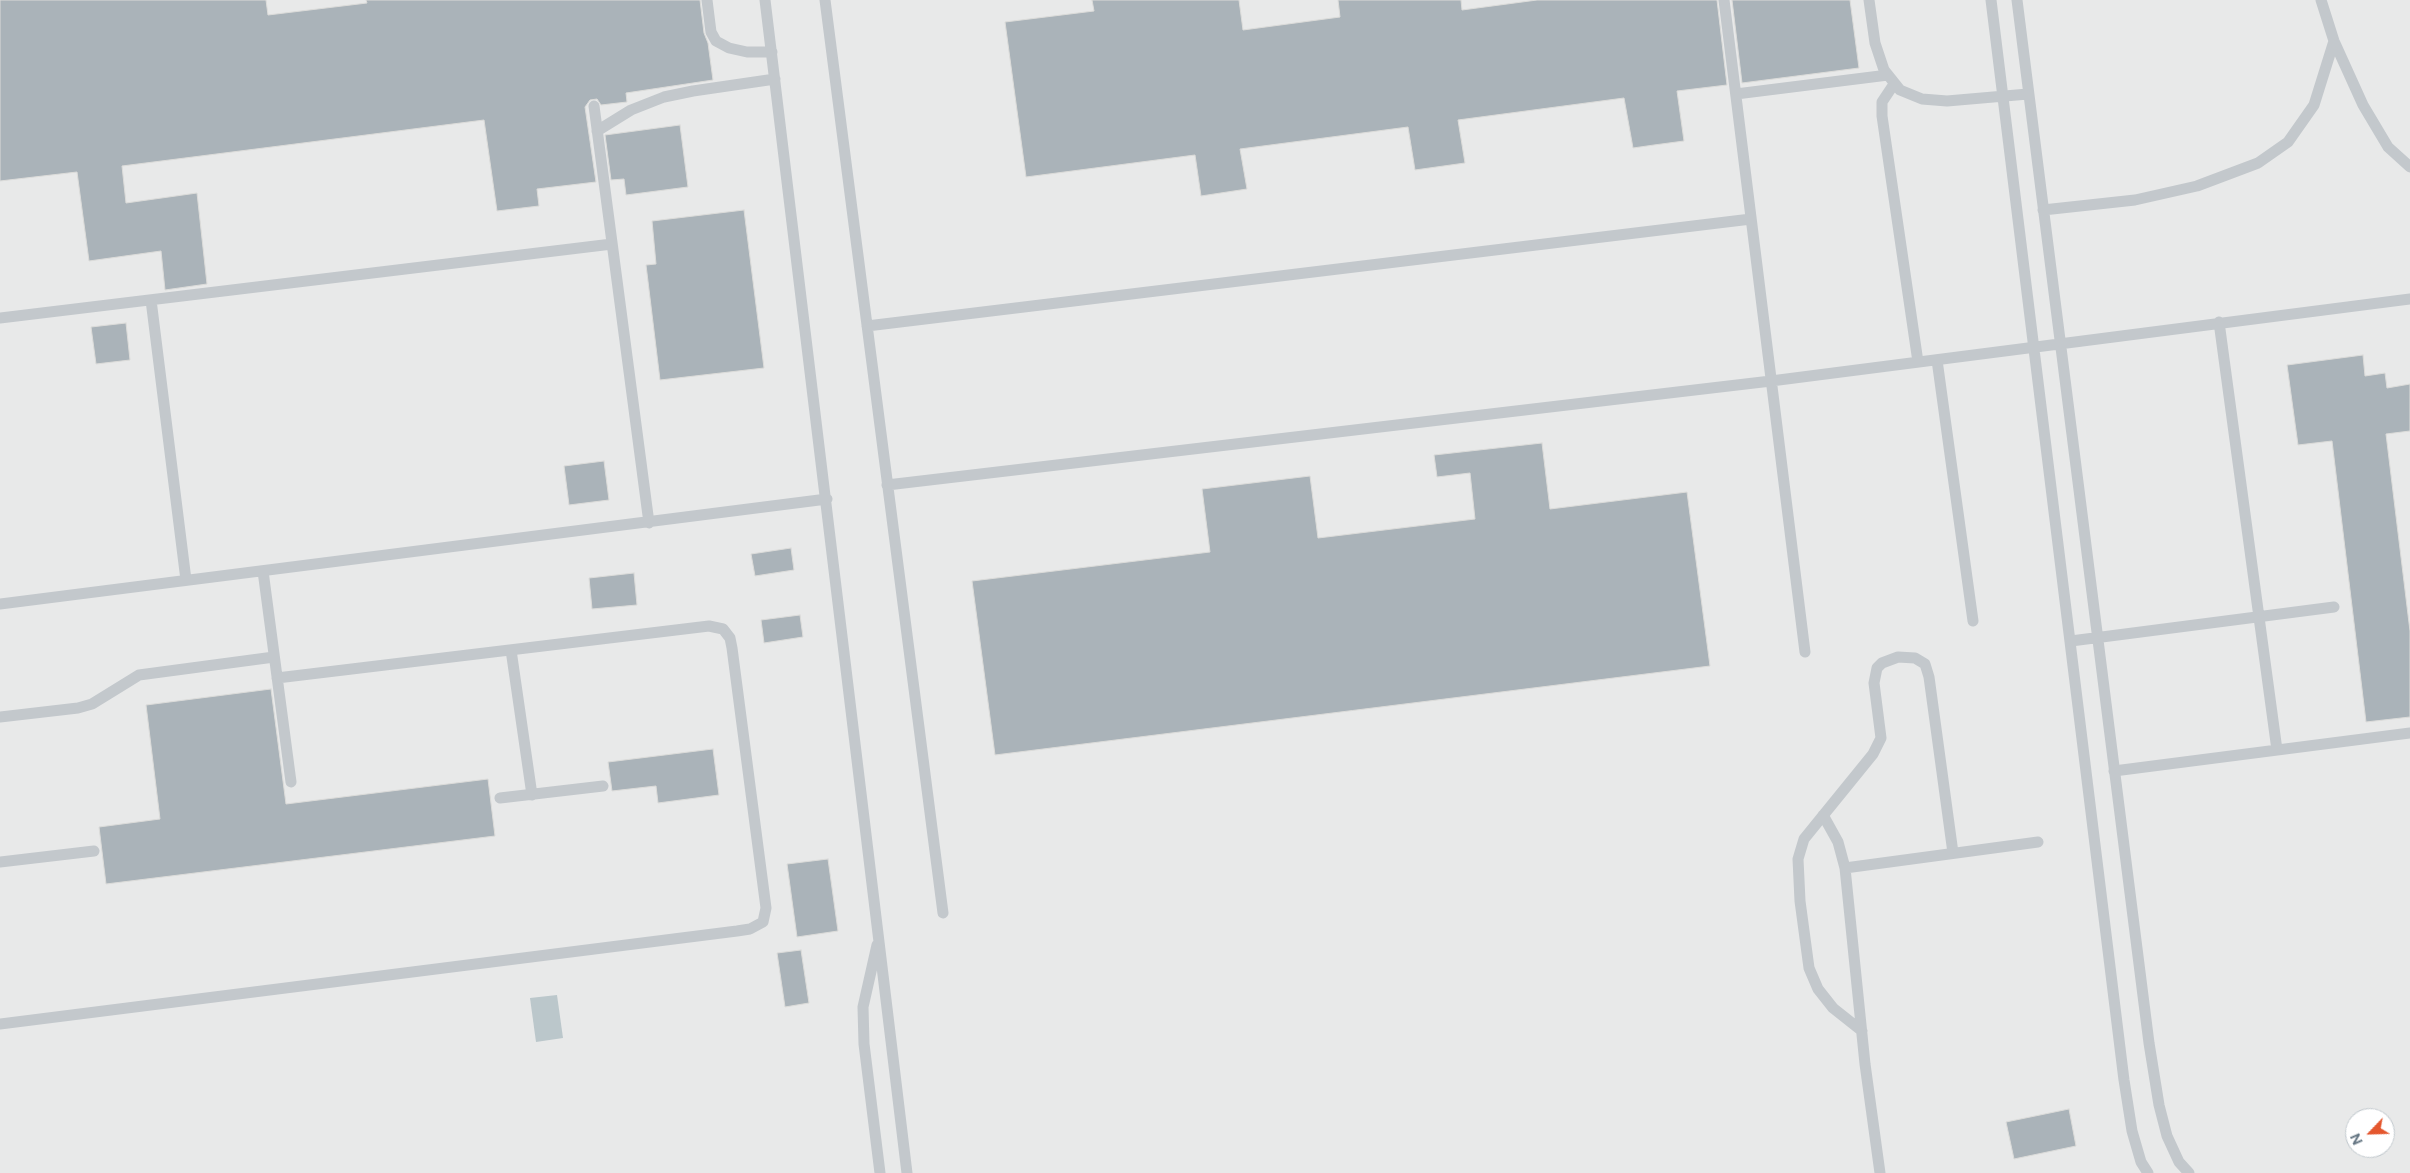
<!DOCTYPE html>
<html>
<head>
<meta charset="utf-8">
<style>
  body { margin:0 }
  #map { position:relative; width:2410px; height:1173px; overflow:hidden; background:#fafaf8; font-family:Figtree,sans-serif }
  canvas { display:block }
  .north { position:absolute; left:2345px; top:1108px; width:50px; height:50px; box-sizing:border-box; background:#fff; border:1px solid #c1c8cd; border-radius:50%; rotate:246deg; font-size:14px; font-weight:700; line-height:20px; text-align:center; color:#657683 }
  .north::after { content:''; display:block; margin:auto; width:18px; height:22px; background:#e4572e; clip-path:polygon(50% 0,100% 100%,50% 72%,0 100%) }
</style>
</head>
<body>
<div id="map">
<canvas width="2410" height="1173"></canvas>
<div class="north">N</div>
</div>
<script>
const g = document.querySelector('canvas').getContext('2d');
g.lineJoin = 'round';
function fill(path, color) { g.fillStyle = color; g.fill(path, 'evenodd'); }
const poly = rows => new Path2D(rows.map(r => 'M' + r).join(''));
function trace(path, color, width, dash) { g.strokeStyle = color; g.lineWidth = width; g.lineCap = dash ? 'butt' : 'round'; g.setLineDash(dash || []); g.stroke(path); }
fill(poly([
  [0,0,2410,0,2410,1173,0,1173],
  [2355,1118,2385,1118,2385,1148,2355,1148]
]), '#e8e9e9');
fill(poly([
  [557,995,563,1038,536,1042,530,998]
]), '#bbc7cb');
const building = poly([
  [0,0,266,0,268,15,367,3,366,0,700,0,704,33,708,43,713,80,626,93,627,102,601,105,597,99,590,100,585,107,596,182,537,189,539,206,497,211,484,120,122,166,126,203,197,193,207,284,165,290,161,251,89,261,77,172,0,181,0,0],
  [1092,0,1239,0,1243,30,1340,17,1338,0,1461,0,1462,10,1537,0,1717,0,1727,85,1677,91,1684,141,1654,145,1633,148,1624,98,1458,120,1465,163,1415,170,1408,127,1240,149,1247,189,1201,196,1195,155,1026,177,1005,22,1094,11,1092,0],
  [1732,0,1850,0,1859,68,1742,83,1732,0],
  [680,125,688,187,626,195,624,179,611,180,605,135,680,125],
  [744,210,764,368,660,380,646,265,656,264,652,221,744,210],
  [126,323,130,360,96,364,91,327,126,323],
  [2363,355,2365,376,2385,373,2387,388,2410,384,2410,431,2386,434,2410,631,2410,717,2366,722,2332,441,2298,445,2287,365,2363,355],
  [1542,443,1550,509,1687,492,1710,666,995,755,972,581,1210,552,1202,489,1310,476,1318,538,1475,519,1470,473,1437,477,1434,455,1542,443],
  [604,461,609,500,569,505,564,466,604,461],
  [791,548,794,570,755,576,751,554,791,548],
  [634,573,637,605,592,609,589,578,634,573],
  [800,615,803,637,764,643,761,620,800,615],
  [271,689,286,804,488,779,495,836,106,884,99,827,160,819,146,705,271,689],
  [713,749,719,795,658,803,656,786,612,791,608,762,713,749],
  [828,859,838,931,797,937,787,864,828,859],
  [801,950,809,1003,785,1007,777,953,801,950],
  [2069,1109,2076,1146,2014,1159,2006,1122,2069,1109]
]);
fill(building, '#aab3b9');
trace(building, '#dcdcda', 1);
trace(poly([
  [707,0,711,32,716,41,729,48,747,52,772,52],
  [765,0,907,1173],
  [825,0,943,913],
  [1724,0,1805,652],
  [1869,0,1875,43,1884,70,1900,90,1922,99,1947,101,2028,94],
  [1991,0,2124,1080,2132,1131,2141,1162,2148,1173],
  [2017,0,2149,1043,2159,1105,2167,1136,2179,1162,2189,1173],
  [2321,0,2334,41,2363,105,2388,147,2410,167],
  [1894,84,1882,102,1882,116,1918,362],
  [1736,94,1888,75],
  [594,106,649,523],
  [597,131,631,110,664,97,693,91,775,79],
  [2043,210,2135,200,2197,186,2258,163,2288,142,2314,105,2334,41],
  [151,300,186,580],
  [0,318,612,244],
  [2219,322,2277,750],
  [867,326,1751,219],
  [1937,360,1973,621],
  [887,485,1771,381,2410,299],
  [263,571,291,782],
  [0,604,827,499],
  [2071,641,2334,607],
  [511,650,532,795],
  [0,717,78,708,92,704,139,675,274,657],
  [2114,771,2410,733],
  [500,798,603,786],
  [1823,815,1838,842,1845,868,1865,1064,1880,1173],
  [0,862,94,851],
  [1845,868,2038,842],
  [877,945,863,1007,864,1044,880,1173],
  [0,1024,737,931,750,929,763,922,766,908,732,648,730,638,723,629,709,626,277,678],
  [1862,1031,1833,1008,1818,989,1809,968,1800,901,1798,859,1804,839,1873,754,1881,738,1874,683,1877,668,1882,663,1898,657,1915,658,1925,664,1929,677,1953,853]
]), '#c3c8cc', 11);
</script>
</body>
</html>
